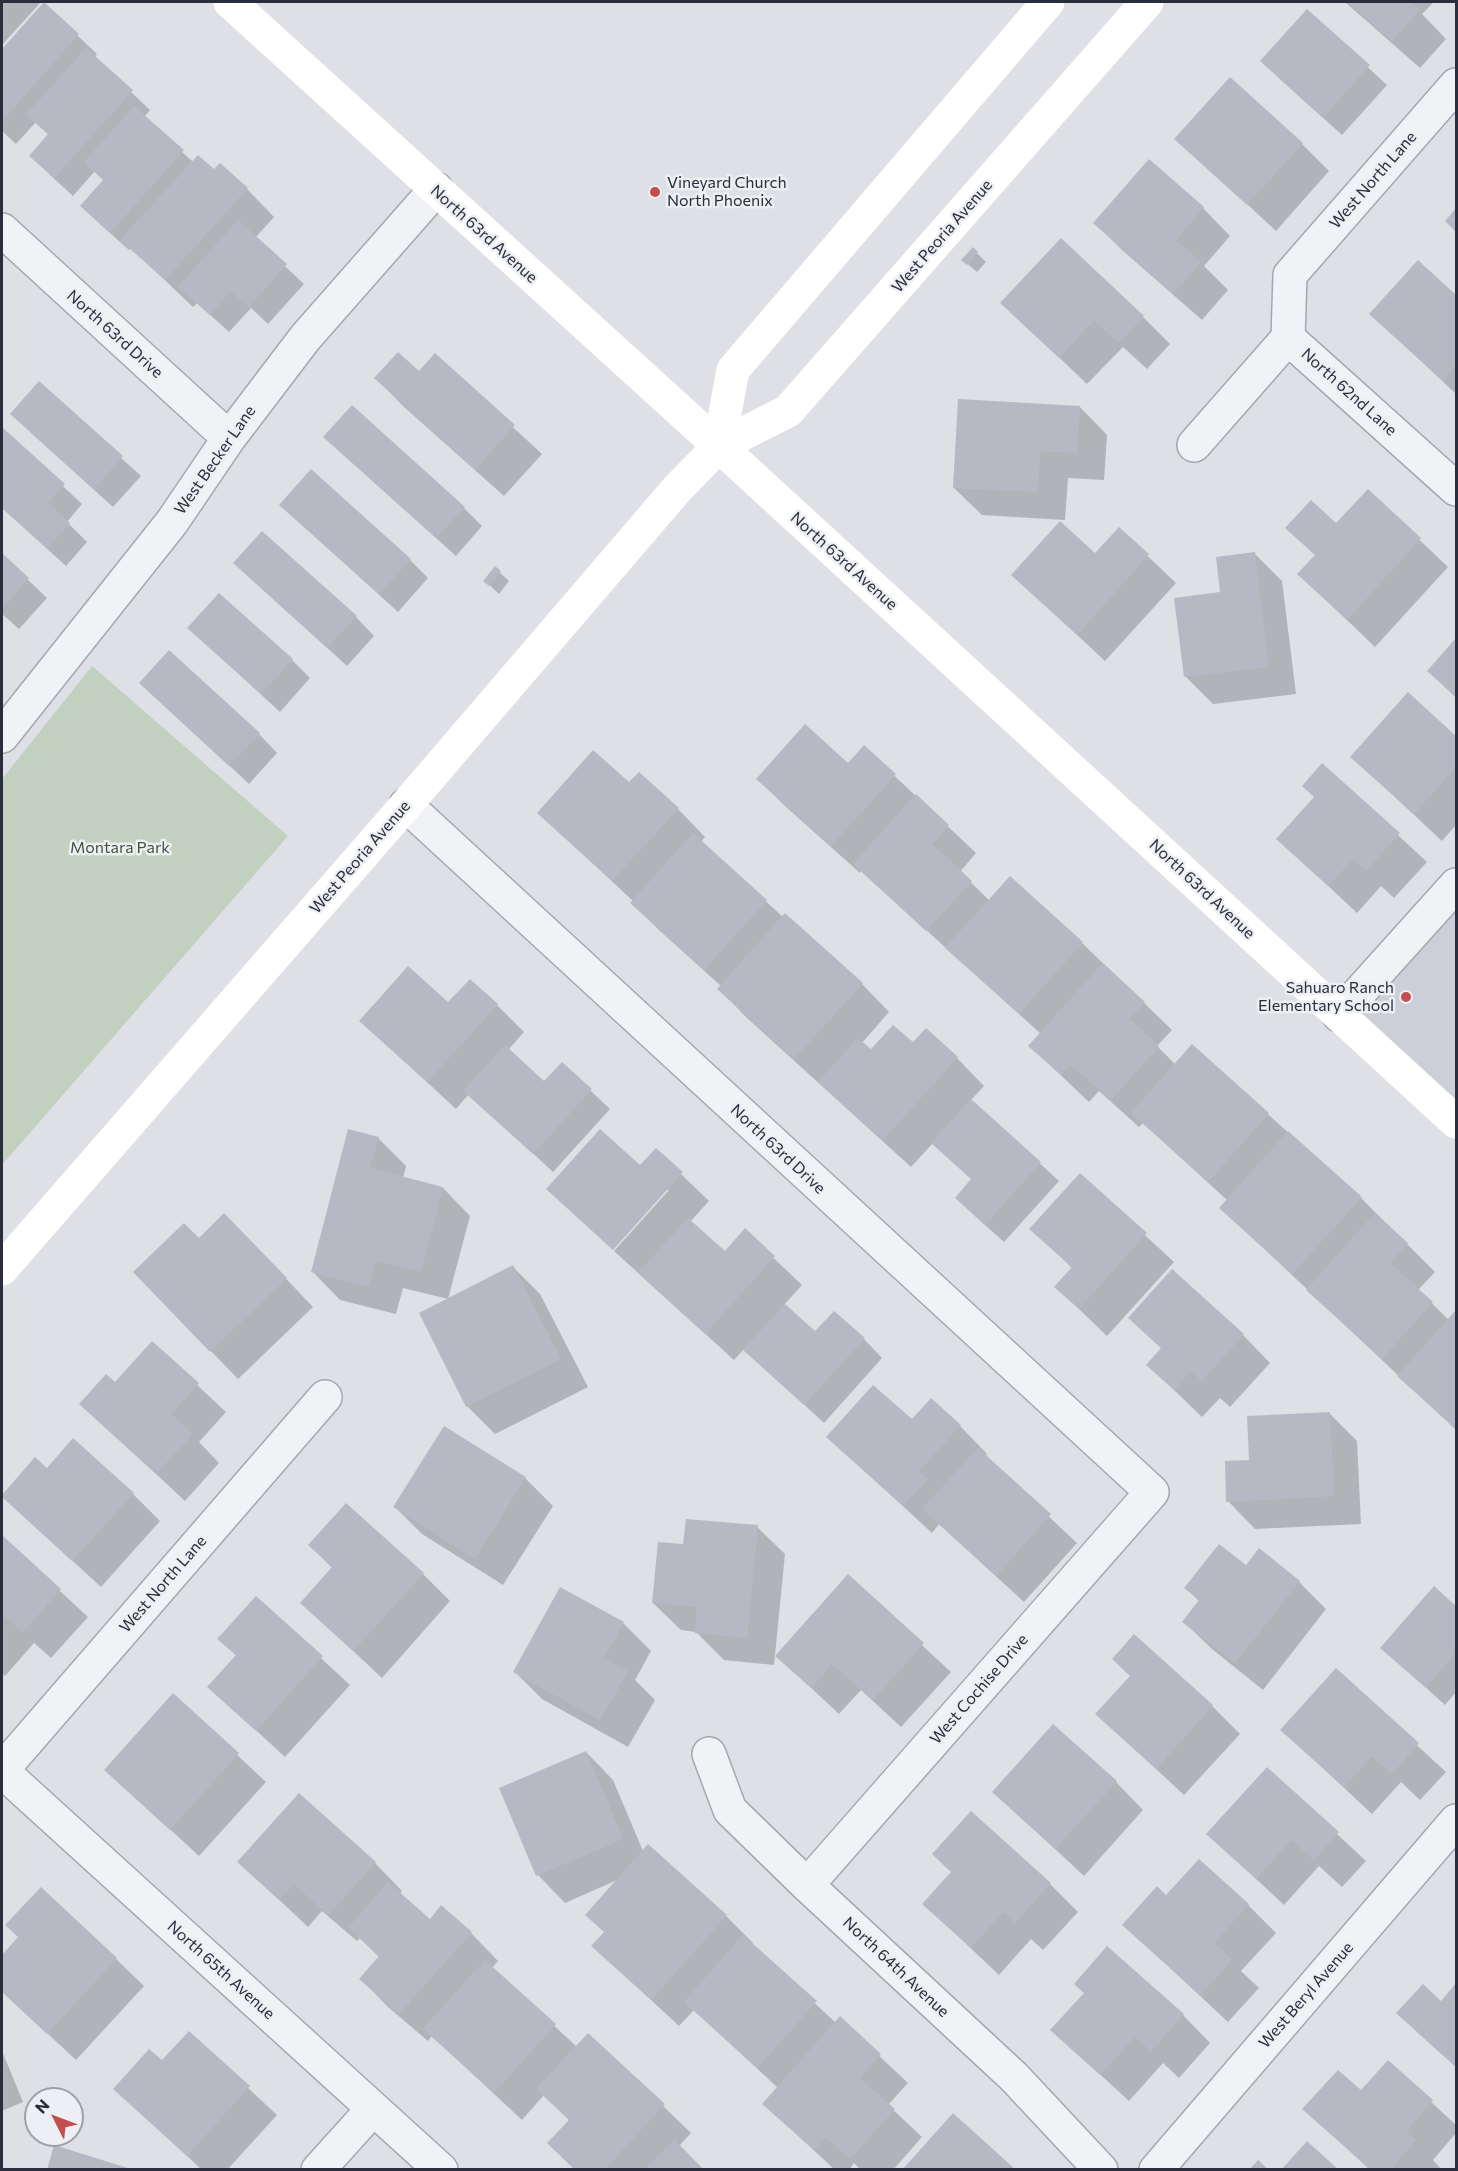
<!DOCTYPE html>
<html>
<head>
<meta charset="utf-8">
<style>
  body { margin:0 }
  #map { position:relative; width:1458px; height:2171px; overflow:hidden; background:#dee0e6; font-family:Commissioner,sans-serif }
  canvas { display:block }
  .frame { position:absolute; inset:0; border:3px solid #292d3c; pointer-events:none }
  .north { position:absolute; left:24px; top:2087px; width:60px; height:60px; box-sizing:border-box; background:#eeeff4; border:2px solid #9fa1aa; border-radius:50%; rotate:312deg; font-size:16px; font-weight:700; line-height:24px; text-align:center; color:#292d3c }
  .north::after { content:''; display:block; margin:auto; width:21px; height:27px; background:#c24e4d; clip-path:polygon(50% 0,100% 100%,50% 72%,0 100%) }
</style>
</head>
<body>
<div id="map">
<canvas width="1458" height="2171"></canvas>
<div class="frame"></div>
<div class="north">N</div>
</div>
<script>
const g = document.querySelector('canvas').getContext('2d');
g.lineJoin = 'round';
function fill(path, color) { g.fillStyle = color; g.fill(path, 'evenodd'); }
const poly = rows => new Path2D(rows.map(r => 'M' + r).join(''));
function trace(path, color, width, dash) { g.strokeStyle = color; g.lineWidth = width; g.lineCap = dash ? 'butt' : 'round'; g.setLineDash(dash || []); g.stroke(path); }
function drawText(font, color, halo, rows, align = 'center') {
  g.font = font + ' Commissioner,sans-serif'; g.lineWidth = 5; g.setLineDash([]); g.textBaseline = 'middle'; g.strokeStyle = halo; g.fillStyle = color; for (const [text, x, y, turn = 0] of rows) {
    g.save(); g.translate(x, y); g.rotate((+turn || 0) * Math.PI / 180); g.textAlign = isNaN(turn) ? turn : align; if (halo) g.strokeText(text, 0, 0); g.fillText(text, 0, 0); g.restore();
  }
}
fill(poly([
  [1456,885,1456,1122,1339,1015]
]), '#cdcfd8');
fill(poly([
  [92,666,288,836,2,1165,2,779]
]), '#c2d0c0');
fill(poly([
  [2,2,41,2,2,45],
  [1345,2,1434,2,1422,14,1446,39,1420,68],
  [44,4,97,54,94,57,150,110,144,117,193,162,247,189,274,217,255,238,304,284,268,324,251,308,229,332,197,303,193,307,131,248,129,250,100,224,105,180,95,171,73,196,49,174,49,135,36,122,16,144,2,131,2,51],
  [1307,11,1387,85,1342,135,1280,79],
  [1176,138,1302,144,1329,171,1276,231],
  [1203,208,1230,236,1204,266,1228,290,1202,320,1122,250,1095,223],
  [973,249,986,262,977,272,963,260],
  [1418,262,1456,297,1456,394,1371,314],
  [1002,303,1143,317,1170,344,1147,369,1123,347,1087,384],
  [435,355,542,454,504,496,403,406,376,378,419,373],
  [39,383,141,476,113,507,30,432],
  [1080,407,1107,435,1104,480,1068,478,1065,520,982,515,954,488],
  [2,429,82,504,67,522,87,542,66,566,2,508],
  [344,455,464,508,482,526,456,556],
  [1368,491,1448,567,1375,647,1299,574,1316,556,1287,528,1336,525],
  [300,523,410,560,428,578,398,612],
  [1119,529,1176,583,1105,661,1013,575,1095,555],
  [1255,554,1282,581,1296,694,1213,704,1185,676],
  [2,555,47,598,19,629,2,614],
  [235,563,356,617,374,636,347,666],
  [495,568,509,581,499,594,485,581],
  [189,628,292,660,310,678,280,712],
  [1456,641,1456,698,1429,671],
  [141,683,259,734,277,753,249,784],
  [1408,694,1456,738,1456,825,1442,841,1352,757],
  [864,747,976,853,960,872,990,901,1010,878,1082,943,1172,1030,1157,1046,1176,1065,1192,1046,1361,1198,1435,1272,1418,1290,1449,1320,1456,1313,1456,1430,1221,1208,1228,1201,1143,1123,1139,1127,1099,1091,1089,1102,1030,1046,1041,1034,861,871,860,873,785,806,758,779,848,765],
  [1322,765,1427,862,1394,898,1381,886,1357,913,1278,839,1315,797],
  [629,784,678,809,705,837,701,842,783,917,862,984,889,1012,862,1043,871,1052,913,1044,957,1058,984,1086,971,1100,1059,1181,1004,1242,975,1216,973,1180,933,1143,911,1167,746,1017,719,989,721,986,659,930,632,903,633,901,539,813],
  [449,1005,497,1005,524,1032,508,1050,544,1084,562,1064,610,1109,553,1172,469,1094,456,1109,361,1021],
  [378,1138,406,1166,403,1178,443,1188,470,1216,448,1299,403,1288,396,1314,340,1300,313,1272],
  [656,1150,709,1201,690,1222,725,1253,745,1231,802,1285,784,1305,815,1333,864,1339,882,1358,824,1423,744,1349,734,1360,614,1251,669,1190,665,1190,612,1249,548,1189,640,1168],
  [1080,1175,1174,1262,1107,1336,1056,1287,1073,1269,1032,1229],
  [199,1240,252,1243,313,1307,238,1379,211,1351],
  [513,1267,540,1294,588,1387,495,1434,467,1406],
  [1130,1318,1243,1335,1270,1363,1230,1407,1220,1398,1202,1417,1148,1365,1162,1349],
  [152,1343,226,1412,199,1442,219,1463,185,1501,81,1404,115,1384],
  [1329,1413,1357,1441,1361,1524,1255,1529,1228,1501,1251,1461],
  [912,1421,960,1426,987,1454,985,1457,1077,1543,1024,1602,939,1524,932,1533,828,1437],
  [445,1428,525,1478,553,1506,503,1585,422,1534,395,1507],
  [133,1494,160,1521,101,1587,2,1496],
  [757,1527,785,1554,774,1665,724,1660,696,1632,681,1630,653,1603,684,1546],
  [2,1537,88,1617,51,1658,34,1643,5,1676,2,1673],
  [310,1545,423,1574,450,1601,382,1678,302,1603,333,1569],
  [1246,1567,1299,1582,1326,1609,1263,1690,1212,1649,1184,1622,1200,1602,1186,1588],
  [848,1577,951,1672,901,1727,861,1690,839,1714,777,1656],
  [1434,1589,1456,1608,1456,1692,1445,1705,1382,1648],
  [256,1598,350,1685,285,1757,209,1687,237,1656,219,1639],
  [623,1623,651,1651,635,1680,655,1700,628,1747,542,1699,515,1672],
  [1336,1671,1446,1772,1420,1800,1401,1782,1372,1814,1282,1730],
  [173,1695,266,1782,199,1856,106,1770],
  [1212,1706,1240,1734,1184,1795,1097,1714],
  [586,1752,613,1780,643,1851,726,1916,753,1943,752,1945,836,2023,840,2019,908,2083,888,2105,922,2137,893,2170,861,2170,854,2163,849,2170,835,2170,764,2104,778,2088,694,2010,679,2026,593,1946,605,1933,617,1880,565,1903,538,1875],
  [1267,1769,1366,1861,1342,1887,1319,1866,1284,1905,1208,1834],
  [1116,1782,1143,1810,1084,1876,994,1792],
  [239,1862,375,1863,402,1891,399,1894,430,1921,471,1933,498,1961,492,1968,577,2047,663,2106,691,2133,679,2146,702,2170,575,2170,570,2121,544,2095,522,2120,432,2036,428,2041,388,2007,361,1979,380,1958,360,1938,357,1941,322,1911,308,1927],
  [952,1872,1050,1884,1078,1912,1043,1950,1031,1939,999,1975,924,1904],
  [1166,1897,1248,1905,1276,1933,1241,1971,1259,1988,1228,2022,1124,1925],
  [19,1938,116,1959,144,1986,76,2060,2,1991,2,1957],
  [1456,1985,1456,2067,1417,2032],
  [1085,1994,1183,2015,1210,2043,1179,2078,1163,2063,1129,2101,1052,2030],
  [189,2033,277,2115,227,2170,202,2170,115,2089,162,2062],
  [2,2051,23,2102,2,2111],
  [1388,2062,1456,2125,1456,2133,1433,2160,1442,2170,1370,2170,1305,2109,1361,2093]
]), '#0003');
fill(poly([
  [44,2,79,34,2,121,2,49],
  [1347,2,1410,2,1420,10,1392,41],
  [1307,9,1370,65,1323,118,1260,61],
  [86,48,133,90,54,178,29,156,48,134,26,115],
  [1230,77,1303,143,1247,205,1174,139],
  [134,106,184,150,110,233,80,206,103,180,84,162],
  [198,155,214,169,220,163,248,188,165,280,120,240],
  [1149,159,1204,207,1176,240,1201,262,1173,294,1093,223],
  [1456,208,1456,232,1445,221],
  [238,220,287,264,249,307,231,291,210,315,178,287],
  [1061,238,1144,316,1119,343,1094,320,1059,358,1000,303],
  [973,247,978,252,967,265,961,260],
  [1418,260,1456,295,1456,366,1443,381,1369,314],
  [398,352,419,371,435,353,515,425,475,470,374,378],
  [39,381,123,456,94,489,10,414],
  [958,399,1080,406,1077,453,1040,451,1038,492,953,488],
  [352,405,465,507,436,538,323,437],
  [2,427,65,484,48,503,70,523,47,548,2,508],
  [311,469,411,559,379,594,279,505],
  [1368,489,1421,538,1347,620,1297,574,1315,555,1285,528,1311,500,1336,523],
  [1060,521,1095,553,1119,527,1149,554,1077,635,1011,575],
  [262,531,357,616,327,648,233,563],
  [1255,552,1269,667,1184,677,1174,598,1220,592,1216,557],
  [2,553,29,578,2,609],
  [495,566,501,571,489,586,483,581],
  [219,593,293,659,261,694,187,628],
  [1456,638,1456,697,1427,671],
  [169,650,260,733,229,766,139,683],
  [1408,692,1456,736,1456,767,1414,814,1350,757],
  [805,724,848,763,864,745,896,774,831,846,756,779],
  [593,750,629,782,639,772,679,808,612,881,537,813],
  [1322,763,1400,833,1366,871,1353,859,1328,886,1276,839,1314,797,1302,786],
  [916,794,949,825,932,844,972,881,926,931,853,864],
  [693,833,767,900,704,970,630,903],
  [1010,876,1083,942,1019,1014,945,948],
  [785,913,863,983,794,1059,717,989],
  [1103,963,1145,1002,1129,1019,1159,1046,1111,1100,1070,1064,1061,1075,1028,1046],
  [408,966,448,1002,470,979,498,1004,427,1082,359,1021],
  [893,1025,913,1042,926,1028,958,1057,883,1140,818,1082,858,1038,871,1049],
  [1192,1044,1269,1113,1208,1182,1131,1113],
  [505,1045,544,1081,562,1062,592,1089,533,1154,463,1091],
  [971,1099,1041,1162,985,1225,955,1198,971,1179,931,1143],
  [348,1129,379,1137,370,1168,443,1187,421,1272,376,1261,369,1287,311,1272],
  [600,1129,640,1165,656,1148,683,1172,613,1250,546,1189],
  [1288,1131,1362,1197,1292,1274,1219,1208],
  [1080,1173,1147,1233,1079,1309,1054,1287,1072,1267,1029,1229],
  [224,1213,287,1278,210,1352,133,1272,184,1223,199,1238],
  [1375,1213,1408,1243,1390,1263,1433,1302,1382,1359,1306,1290],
  [688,1218,725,1251,745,1228,775,1256,705,1334,638,1273],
  [513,1265,561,1359,466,1407,419,1313],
  [1172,1269,1244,1334,1202,1381,1191,1371,1174,1390,1146,1365,1161,1348,1128,1318],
  [785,1304,815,1331,834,1311,865,1338,804,1405,743,1350],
  [1456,1310,1456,1429,1397,1376],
  [152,1341,199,1383,171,1414,193,1434,156,1474,79,1404,106,1374,115,1382],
  [873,1385,912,1419,931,1398,961,1425,919,1471,928,1479,903,1506,826,1437],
  [1330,1412,1334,1496,1226,1502,1225,1461,1249,1460,1247,1416],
  [444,1426,526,1477,475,1559,393,1507],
  [73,1438,134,1493,72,1561,2,1497,2,1495,35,1457,47,1468],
  [978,1448,1051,1514,996,1576,922,1509],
  [346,1503,424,1573,353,1651,300,1603,332,1567,308,1545],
  [686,1519,758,1525,747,1638,695,1633,697,1607,652,1603,658,1542,683,1544],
  [2,1535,61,1589,23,1632,6,1617,2,1621],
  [1219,1544,1246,1565,1259,1548,1300,1581,1235,1663,1182,1622,1199,1600,1184,1588],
  [848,1574,924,1643,873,1700,832,1664,811,1688,775,1656],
  [1434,1586,1456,1606,1456,1652,1426,1688,1380,1648],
  [560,1587,624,1622,604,1658,628,1671,600,1720,513,1672],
  [256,1596,323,1656,256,1731,207,1687,236,1655,217,1639],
  [1134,1634,1213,1705,1156,1769,1095,1714,1130,1676,1112,1659],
  [1336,1668,1419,1743,1392,1774,1372,1756,1344,1787,1280,1730],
  [173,1693,239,1753,170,1830,104,1770],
  [1053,1724,1117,1781,1055,1849,992,1792],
  [586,1751,623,1839,536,1876,499,1788],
  [1267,1767,1339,1832,1314,1860,1291,1840,1256,1879,1206,1834],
  [299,1793,376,1862,328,1915,294,1884,279,1900,237,1862],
  [971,1811,1051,1883,1015,1923,1003,1912,971,1948,922,1904,951,1872,932,1854],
  [648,1844,727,1915,651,2000,591,1946,604,1932,585,1915],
  [1199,1859,1249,1904,1214,1943,1232,1960,1200,1995,1122,1925,1157,1886,1166,1895],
  [388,1882,430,1919,441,1905,472,1932,399,2014,359,1979,379,1956,348,1928],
  [41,1887,117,1958,47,2034,2,1992,2,1955,18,1937,5,1925],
  [743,1935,817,2001,757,2068,684,2002],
  [1107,1946,1184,2014,1151,2051,1135,2037,1100,2075,1050,2030,1084,1993,1074,1984],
  [485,1960,556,2024,494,2093,423,2029],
  [1456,1983,1456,2067,1396,2013,1423,1984,1441,2001],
  [840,2016,881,2054,860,2078,895,2109,850,2159,826,2137,814,2150,762,2104],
  [189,2031,250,2086,187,2156,113,2089,149,2049,162,2060],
  [588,2033,665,2104,604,2170,575,2170,547,2143,569,2120,536,2089],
  [1388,2060,1433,2100,1406,2132,1416,2140,1390,2170,1371,2170,1302,2109,1338,2070,1361,2090],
  [953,2113,1016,2170,902,2170],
  [675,2140,704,2170,645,2170],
  [1307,2141,1339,2170,1281,2170],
  [54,2145,131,2169,131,2170,47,2170],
  [1258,2160,1269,2170,1249,2170]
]), '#b6b9c3');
const street = poly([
  [1456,85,1290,275,1288,338,1456,489],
  [2,230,229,438],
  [1194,445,1288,338],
  [2,736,172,522,229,438,305,338,436,189],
  [406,805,1152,1492,807,1885],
  [1339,1015,1456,885],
  [709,1754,730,1810,807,1885,1014,2077,1101,2170],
  [2,1770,325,1397],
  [2,1771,441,2170],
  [318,2170,373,2109],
  [1156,2170,1456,1821]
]);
trace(street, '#a4a7b0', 36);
trace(street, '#f1f2f5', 33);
trace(poly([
  [230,2,719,446,1456,1122],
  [719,446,733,370,1048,2],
  [2,1269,406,805,677,489,719,446,788,411,1147,2]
]), '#fff', 33);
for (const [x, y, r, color] of [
  [655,192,6,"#c24e4d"],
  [1406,997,6,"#c24e4d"]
]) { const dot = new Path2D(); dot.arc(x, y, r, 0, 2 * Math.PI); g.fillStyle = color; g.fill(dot); trace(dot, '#eeeff4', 2); }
drawText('16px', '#292d3c', '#eeeff4', [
  ["West North Lane",1373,180,-49],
  ["North 63rd Avenue",484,234,42],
  ["West Peoria Avenue",942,236,-49],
  ["North 63rd Drive",115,334,42],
  ["North 62nd Lane",1349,392,42],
  ["West Becker Lane",215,460,-55],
  ["North 63rd Avenue",844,561,42],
  ["West Peoria Avenue",360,857,-49],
  ["North 63rd Avenue",1202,889,43],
  ["North 63rd Drive",778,1149,43],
  ["West North Lane",163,1584,-49],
  ["West Cochise Drive",979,1689,-49],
  ["North 64th Avenue",896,1967,43],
  ["North 65th Avenue",221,1970,42],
  ["West Beryl Avenue",1306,1995,-49]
]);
drawText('16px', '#292d3c', '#eeeff4', [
  ["Vineyard Church",667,183],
  ["North Phoenix",667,201],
  ["Sahuaro Ranch",1394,988,"right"],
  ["Elementary School",1394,1006,"right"]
], 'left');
drawText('16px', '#395637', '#eeeff4', [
  ["Montara Park",120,848]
]);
</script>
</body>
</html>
